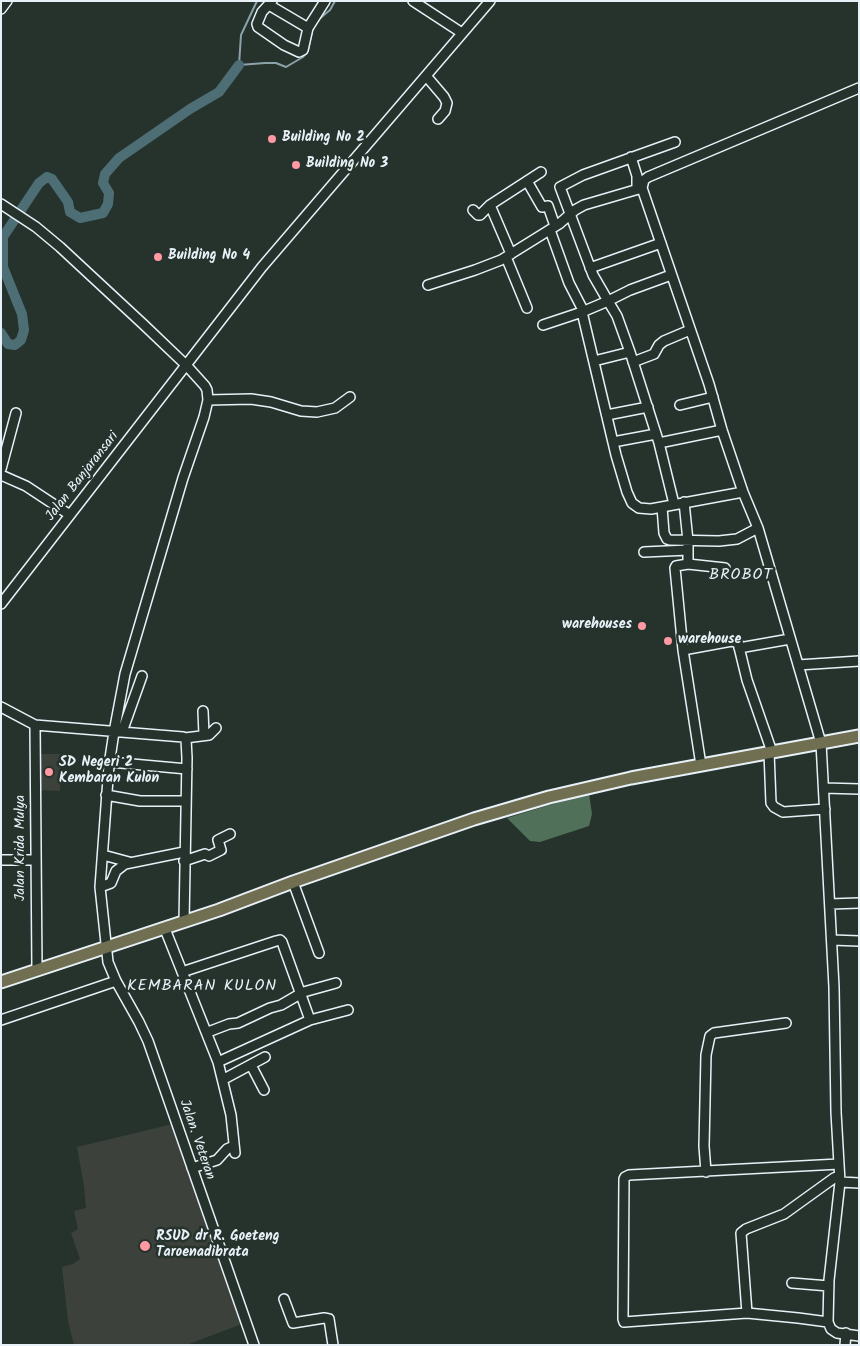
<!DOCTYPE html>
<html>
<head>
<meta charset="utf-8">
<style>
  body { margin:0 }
  #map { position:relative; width:860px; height:1346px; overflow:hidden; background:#26332d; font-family:Kalam,sans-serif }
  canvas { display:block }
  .frame { position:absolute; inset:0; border:2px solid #e8f1f8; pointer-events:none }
</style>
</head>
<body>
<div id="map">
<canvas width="860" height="1346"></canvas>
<div class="frame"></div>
</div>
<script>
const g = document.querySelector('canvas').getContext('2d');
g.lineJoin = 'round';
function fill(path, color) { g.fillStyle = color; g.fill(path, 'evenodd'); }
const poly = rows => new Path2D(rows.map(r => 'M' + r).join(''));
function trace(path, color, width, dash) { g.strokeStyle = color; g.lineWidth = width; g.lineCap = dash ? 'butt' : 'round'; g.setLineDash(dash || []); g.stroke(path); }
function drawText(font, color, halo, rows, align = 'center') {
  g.font = font + ' Kalam,sans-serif'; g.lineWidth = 5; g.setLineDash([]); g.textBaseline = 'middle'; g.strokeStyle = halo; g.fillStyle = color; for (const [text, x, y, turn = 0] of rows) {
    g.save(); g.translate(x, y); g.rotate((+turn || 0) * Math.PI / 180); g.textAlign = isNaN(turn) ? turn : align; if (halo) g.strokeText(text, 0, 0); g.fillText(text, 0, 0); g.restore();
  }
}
fill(poly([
  [37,754,61,754,60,791,37,790],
  [173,1124,242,1324,186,1345,74,1345,68,1321,62,1267,73,1264,80,1259,71,1233,78,1229,74,1211,86,1208,84,1186,77,1147]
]), '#3c423b');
fill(poly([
  [589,793,592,814,589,826,540,842,530,841,507,818]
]), '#507059');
trace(poly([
  [257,1,241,35,239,65,265,63,276,63,286,67,303,57,308,51,312,31,318,20,330,10,335,1]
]), '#8ca2a9', 2);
trace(poly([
  [1,333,8,344,15,345,21,340,24,330,22,314,3,267,3,237,39,183,47,177,52,179,68,202,70,212,80,218,103,213,108,204,109,193,103,183,105,174,119,158,190,109,219,92,239,65]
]), '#4e6e75', 10);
const minor = poly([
  [272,1,262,12,257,24,258,27,284,45,299,52,303,50,308,28,325,1],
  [413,1,462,33],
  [269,5,308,28],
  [1,9,7,1],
  [427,77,444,97,447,103,445,111,438,119],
  [859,88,648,177,644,180,642,188,709,384,722,430,743,492,758,528,821,743,834,987,836,1112,840,1182,829,1280,828,1322,831,1329,837,1333,859,1336],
  [675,142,583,175,560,187,593,275,608,301,582,312,616,455,627,492,632,503,639,508,651,509,743,492],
  [631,157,637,176,637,189],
  [527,181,542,207,548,206,555,226],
  [1,204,36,227,60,247,143,324,187,366,205,386,207,390,208,400,204,417,183,478,125,674,114,732,109,765,100,887,108,962,116,981,139,1022,148,1041,254,1345],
  [490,205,511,254],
  [473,210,478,215,480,215,490,205,541,172],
  [550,230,569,283,584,312],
  [506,257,527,308],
  [590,268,661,243],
  [671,275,630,290,608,301,617,316,630,352,659,443,722,430],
  [428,285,475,270,501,260,559,224,575,210,584,205,642,188],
  [543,325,582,312],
  [594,361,630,352],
  [633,362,654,354,659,345,664,341,690,330],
  [208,400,251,399,271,402,301,411,317,412,335,408,350,397],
  [680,405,713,397],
  [607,415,648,407],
  [613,442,656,434],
  [659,443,674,504],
  [1,469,16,413],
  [1,475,26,486,70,515],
  [684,502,688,541,688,564],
  [662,507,664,533,667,539,670,540,719,541,737,539,758,528],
  [644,552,688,550],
  [1,604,262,267,490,1],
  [739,648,790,639],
  [683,650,732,641,738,643,747,680,772,752],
  [798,665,859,661],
  [1,707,35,725,183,737,186,739,187,758,184,922],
  [203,711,204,735],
  [35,725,37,970],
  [122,732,142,676],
  [185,738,209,735,216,728],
  [769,752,771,803,774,807,783,812,825,809],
  [110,762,187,769],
  [701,765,683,650,675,568,676,566,688,564,725,568],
  [824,788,859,789],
  [106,795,140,801,185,801],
  [103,855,129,862],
  [1,860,36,860],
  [184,861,205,854,209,856,221,850,218,840,230,834],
  [293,882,319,953],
  [100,887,111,883,116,871,125,864,184,852],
  [830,904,859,903],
  [165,929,218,1062,231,1115,235,1153],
  [832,940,859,941],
  [182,972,276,941,280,940,282,942,310,1020,218,1062],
  [300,993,336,983],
  [1,1020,116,981],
  [310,1020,348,1010],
  [208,1032,229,1024,238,1023,270,1008,281,1005,300,994],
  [251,1065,264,1090],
  [224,1079,265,1057],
  [192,1168,217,1160,227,1149,234,1146],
  [706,1172,704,1146,706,1055,710,1036,714,1033,786,1023],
  [840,1182,859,1183],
  [792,1283,829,1286],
  [284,1299,293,1323,324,1318,329,1319,333,1345],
  [747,1313,741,1233,746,1229,784,1214,834,1178,839,1176],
  [828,1322,798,1318,747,1313,624,1322,623,1319,624,1179,625,1177,629,1175,839,1164],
  [845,1345,846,1333]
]);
const major = poly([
  [1,982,219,910,293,882,474,819,549,797,631,778,859,736]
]);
trace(minor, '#e8f1f8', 12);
trace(major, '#e8f1f8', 15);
trace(minor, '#26332d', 9);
trace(major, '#716f52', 11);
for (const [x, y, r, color] of [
  [272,139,5,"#ff9aa2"],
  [296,165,5,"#ff9aa2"],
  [158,257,5,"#ff9aa2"],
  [642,626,5,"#ff9aa2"],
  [668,641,5,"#ff9aa2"],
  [49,772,5,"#ff9aa2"],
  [145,1246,6,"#ff9aa2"]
]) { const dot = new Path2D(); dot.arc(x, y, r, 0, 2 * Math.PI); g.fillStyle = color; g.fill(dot); trace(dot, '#26332d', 2); }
drawText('bold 14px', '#e8f1f8', '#26332d', [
  ["Building No 2",282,139],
  ["Building No 3",306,165],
  ["Building No 4",168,257],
  ["warehouses",632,626,"right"],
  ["warehouse",678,641],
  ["SD Negeri 2",59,764],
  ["Kembaran Kulon",59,780],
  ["RSUD dr R. Goeteng",156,1238],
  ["Taroenadibrata",156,1254]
], 'left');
drawText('14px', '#e8f1f8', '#26332d', [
  ["Jalan Banjaransari",83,477,-52],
  ["Jalan Krida Mulya",22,848,-90],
  ["Jalan. Veteran",196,1140,71]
]);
g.letterSpacing = '1px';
drawText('16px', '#e8f1f8', '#26332d', [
  ["BROBOT",741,576],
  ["KEMBARAN KULON",202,987]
]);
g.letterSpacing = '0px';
</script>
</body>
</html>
